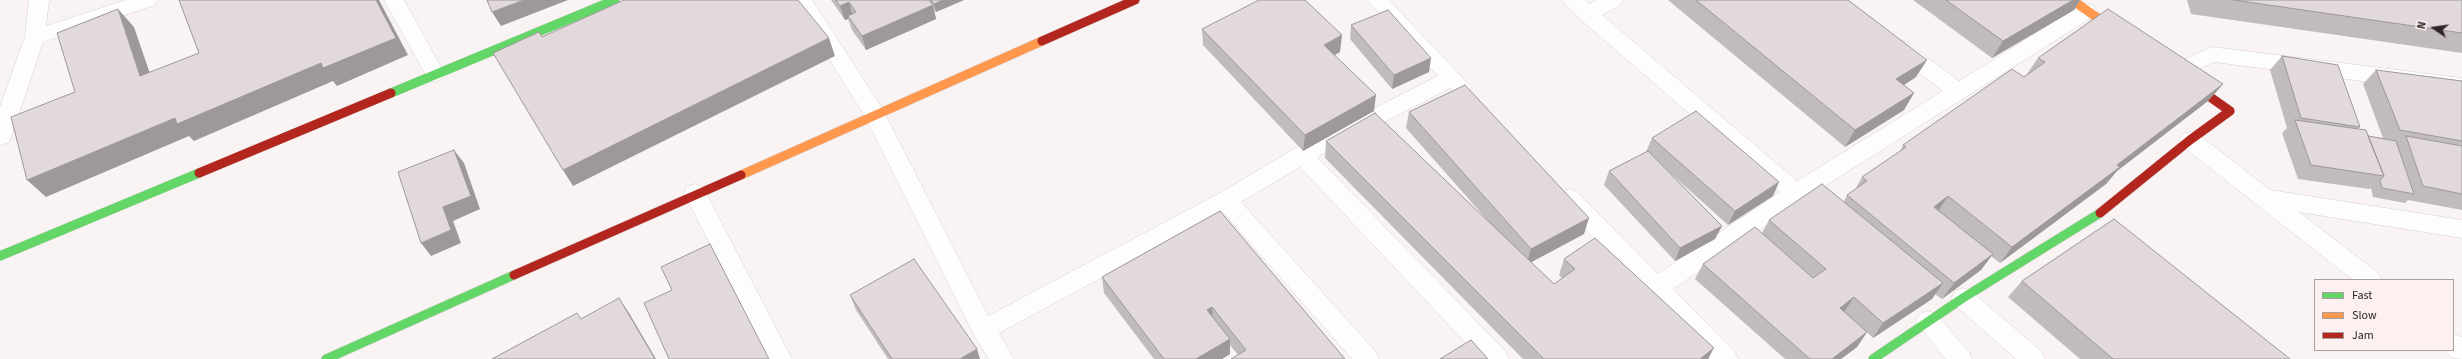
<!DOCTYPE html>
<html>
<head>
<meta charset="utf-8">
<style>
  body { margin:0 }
  #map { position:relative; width:2462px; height:359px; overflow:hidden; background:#f9f3f3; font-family:"Source Sans 3",sans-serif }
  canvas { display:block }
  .legend { position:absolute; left:2314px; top:279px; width:140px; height:72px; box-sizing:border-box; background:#fcf0f0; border:1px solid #aa9f9f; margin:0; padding:5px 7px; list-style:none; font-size:12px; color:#302526 }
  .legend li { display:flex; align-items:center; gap:8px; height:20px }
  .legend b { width:20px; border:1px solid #aa9f9f }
  .north { position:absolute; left:2414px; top:8px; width:40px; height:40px; -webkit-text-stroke:3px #fcf0f0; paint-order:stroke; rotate:283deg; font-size:11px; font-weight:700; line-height:16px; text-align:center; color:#302526 }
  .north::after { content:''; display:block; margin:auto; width:14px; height:18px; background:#302526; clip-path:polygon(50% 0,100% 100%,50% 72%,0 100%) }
</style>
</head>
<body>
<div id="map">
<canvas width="2462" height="359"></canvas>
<ul class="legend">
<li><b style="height:5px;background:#63d668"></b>Fast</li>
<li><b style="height:5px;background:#ff974d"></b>Slow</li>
<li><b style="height:5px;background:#b3261e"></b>Jam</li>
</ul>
<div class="north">N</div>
</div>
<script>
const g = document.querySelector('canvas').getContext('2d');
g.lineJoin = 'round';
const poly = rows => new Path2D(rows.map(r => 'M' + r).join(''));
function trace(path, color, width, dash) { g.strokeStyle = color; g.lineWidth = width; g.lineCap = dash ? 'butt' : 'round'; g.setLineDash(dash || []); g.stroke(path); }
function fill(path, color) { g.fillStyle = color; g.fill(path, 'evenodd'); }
const street = poly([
  [29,0,49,0,46,26,126,0,158,0,155,5,43,42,11,137,8,143,0,145,0,107,25,37,29,0],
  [384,0,404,0,445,74,442,79,435,82,428,79,384,0],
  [792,0,812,0,882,108,988,316,1218,194,1294,149,1438,76,1367,0,1389,0,1471,87,1468,92,1461,95,1450,88,1317,157,1506,352,1509,359,1481,359,1300,167,1241,202,1376,352,1379,359,1352,359,1223,212,999,333,1014,359,989,359,975,337,866,118,792,0],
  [1562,0,1585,0,1589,4,1597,0,1623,0,1620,5,1602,15,1797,181,1943,91,1892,52,1889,47,1892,42,1899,40,1906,42,1959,81,2080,6,2087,4,2094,6,2097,11,2094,16,1804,199,1673,289,1735,352,1738,359,1710,359,1561,204,1558,198,1561,192,1569,189,1577,192,1658,274,1780,192,1580,19,1562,0],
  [2212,47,2462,78,2462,94,2214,62,2181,77,2174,80,2167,77,2164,72,2167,67,2212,47],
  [2190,132,2198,134,2270,190,2462,220,2462,238,2299,212,2378,273,2382,280,2353,280,2182,146,2179,140,2182,134,2190,132],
  [695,184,703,187,792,359,768,359,684,193,687,187,695,184],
  [1963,288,1971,291,2042,352,2045,359,2016,359,1955,305,1951,298,1955,291,1963,288],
  [1928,311,1936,314,1969,352,1972,359,1945,359,1916,321,1920,314,1928,311],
  [2453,334,2462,337,2462,359,2453,358,2444,350,2453,350,2453,334]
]);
const fast = poly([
  [391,93,615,0],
  [0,256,199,173],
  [326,359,514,275],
  [1873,359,1963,298,2100,213]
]);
const slow = poly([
  [2072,0,2122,35],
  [741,175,1042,41]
]);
const jam = poly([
  [1042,41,1135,0],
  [199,173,391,93],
  [2100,213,2190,140,2230,111,2186,80],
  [514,275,741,175]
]);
trace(street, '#d7d0d0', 1);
trace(fast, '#d7d0d0', 10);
trace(slow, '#d7d0d0', 10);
trace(jam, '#d7d0d0', 10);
fill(street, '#fefdfd');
trace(fast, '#63d668', 9);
trace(slow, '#ff974d', 9);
trace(jam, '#b3261e', 9);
fill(poly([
  [831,0,964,0,936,12,934,10,936,19,866,50,852,30,848,19,845,20],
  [1668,0,1848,0,1916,77,1904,85,1914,93,1904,110,1845,147],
  [1913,0,2080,0,2074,10,1992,58],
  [2187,0,2462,0,2462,53,2191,14],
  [1351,25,1429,72,1392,89,1350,39],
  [1202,29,1340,52,1335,55,1374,111,1303,151,1203,45],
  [2282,56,2360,127,2358,129,2368,136,2383,138,2363,84,2376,70,2462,81,2462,210,2408,200,2405,203,2373,197,2371,188,2369,189,2298,179,2282,133,2287,128,2270,70],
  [2038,58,2223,84,2208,101,2117,171,2106,184,2000,263,1991,256,1981,270,1942,299,1935,294,1932,299,1873,338,1867,332,1857,347,1841,359,1785,359,1695,279,1703,264,1762,233,1769,220,1844,202,1847,195,1855,190,1862,177,1900,152,1903,145,2024,77,2027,74],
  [1409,112,1584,234,1531,262,1554,284,1562,278,1559,275,1564,259,1708,359,1523,359,1325,158,1326,141,1489,222,1406,128],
  [1652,138,1773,196,1728,225,1667,170,1722,226,1715,239,1675,261,1604,185,1609,171,1646,152],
  [1220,211,1345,359,1238,355,1230,345,1230,354,1222,359,1154,359,1104,293,1102,277],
  [2022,281,2290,359,2080,359,2008,297],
  [850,295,980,359,888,359,856,310]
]), '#c2bbbc');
fill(poly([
  [376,0,379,0,408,55,337,86,333,81,194,141,189,136,46,197,27,180,175,118,321,63],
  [524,0,568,0,501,26,492,12],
  [943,0,964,0,936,12,934,4],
  [2073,0,2080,0,2074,10,1992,58,2003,41],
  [849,2,853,16,848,16,848,19,845,20,840,6],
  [933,5,936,19,866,50,862,36],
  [118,9,134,27,157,94,140,76],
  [1342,35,1340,52,1323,61,1324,45],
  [829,38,835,56,573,186,563,170],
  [1431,58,1429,72,1392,89,1394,75],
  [1927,60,1916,77,1887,96,1896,79],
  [2223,84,2208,101,2117,171,2106,184,2000,263,2012,247,2117,165],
  [1914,93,1904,110,1845,147,1855,130],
  [1376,95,1374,111,1303,151,1305,135],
  [454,150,464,163,480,209,453,221,461,243,431,256,421,243,443,207],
  [1779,182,1773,196,1728,225,1735,211],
  [1948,196,1937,213,1934,207],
  [1589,218,1584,234,1526,265,1531,249],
  [1722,226,1715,239,1675,261,1680,248],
  [1993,254,1981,270,1942,299,1954,283],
  [1943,283,1932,299,1873,338,1883,323],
  [1854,297,1844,312,1840,308],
  [619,298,629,313,656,359,655,359],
  [1212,307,1213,323,1207,310],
  [1867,332,1857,347,1841,359,1832,359],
  [1230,339,1230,354,1222,359,1196,359],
  [1714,348,1708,359,1700,359],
  [977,349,980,359,960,359]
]), '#9e9899');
const building = poly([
  [179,0,376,0,396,38,323,68,321,63,177,124,175,118,27,180,11,117,75,92,57,33,118,9,140,76,199,53,179,0],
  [487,0,524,0,492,12,487,0],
  [624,0,798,0,829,38,563,170,493,53,539,32,542,37,624,0],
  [836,0,929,0,933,5,862,36,848,16,856,12,849,2,840,6,836,0],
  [931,0,943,0,934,4,931,0],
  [1259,0,1305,0,1342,35,1324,45,1376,95,1305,135,1202,29,1259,0],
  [1696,0,1848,0,1927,60,1896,79,1914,93,1855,130,1696,0],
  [1946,0,2073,0,2003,41,1946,0],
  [2234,0,2462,0,2462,33,2234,0],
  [2108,9,2223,84,2117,165,2120,167,2012,247,1948,196,1934,207,1993,254,1954,283,1847,195,1867,181,1862,177,1906,147,1903,145,2012,69,2024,77,2045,62,2038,58,2108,9],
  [1388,10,1431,58,1394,75,1351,25,1388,10],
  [2282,56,2338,65,2360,127,2301,118,2282,56],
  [2376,70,2462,81,2462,141,2400,130,2376,70],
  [1465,85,1589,218,1531,249,1409,112,1465,85],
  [1696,111,1779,182,1735,211,1652,138,1696,111],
  [1375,113,1554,284,1575,269,1564,259,1595,238,1714,348,1700,359,1544,359,1326,141,1375,113],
  [2295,120,2366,130,2384,176,2311,165,2295,120],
  [2368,136,2396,141,2414,194,2382,188,2380,180,2384,176,2368,136],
  [2406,136,2462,146,2462,194,2423,186,2406,136],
  [454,150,471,196,443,207,451,230,421,243,398,172,454,150],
  [1648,151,1722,226,1680,248,1609,171,1648,151],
  [1822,184,1943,283,1883,323,1854,297,1840,308,1867,332,1832,359,1810,359,1703,264,1755,227,1813,278,1826,269,1769,220,1822,184],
  [1220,211,1345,359,1231,359,1246,350,1212,307,1207,310,1230,339,1196,359,1164,359,1102,277,1220,211],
  [2114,219,2290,359,2113,359,2022,281,2114,219],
  [710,244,769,359,669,359,644,303,672,290,661,267,710,244],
  [914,259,977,349,960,359,892,359,850,295,914,259],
  [619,298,655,359,492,359,577,313,581,319,619,298],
  [1471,340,1488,359,1440,359,1471,340]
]);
fill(building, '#e1d9db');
trace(building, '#9e9899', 1);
</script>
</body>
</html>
